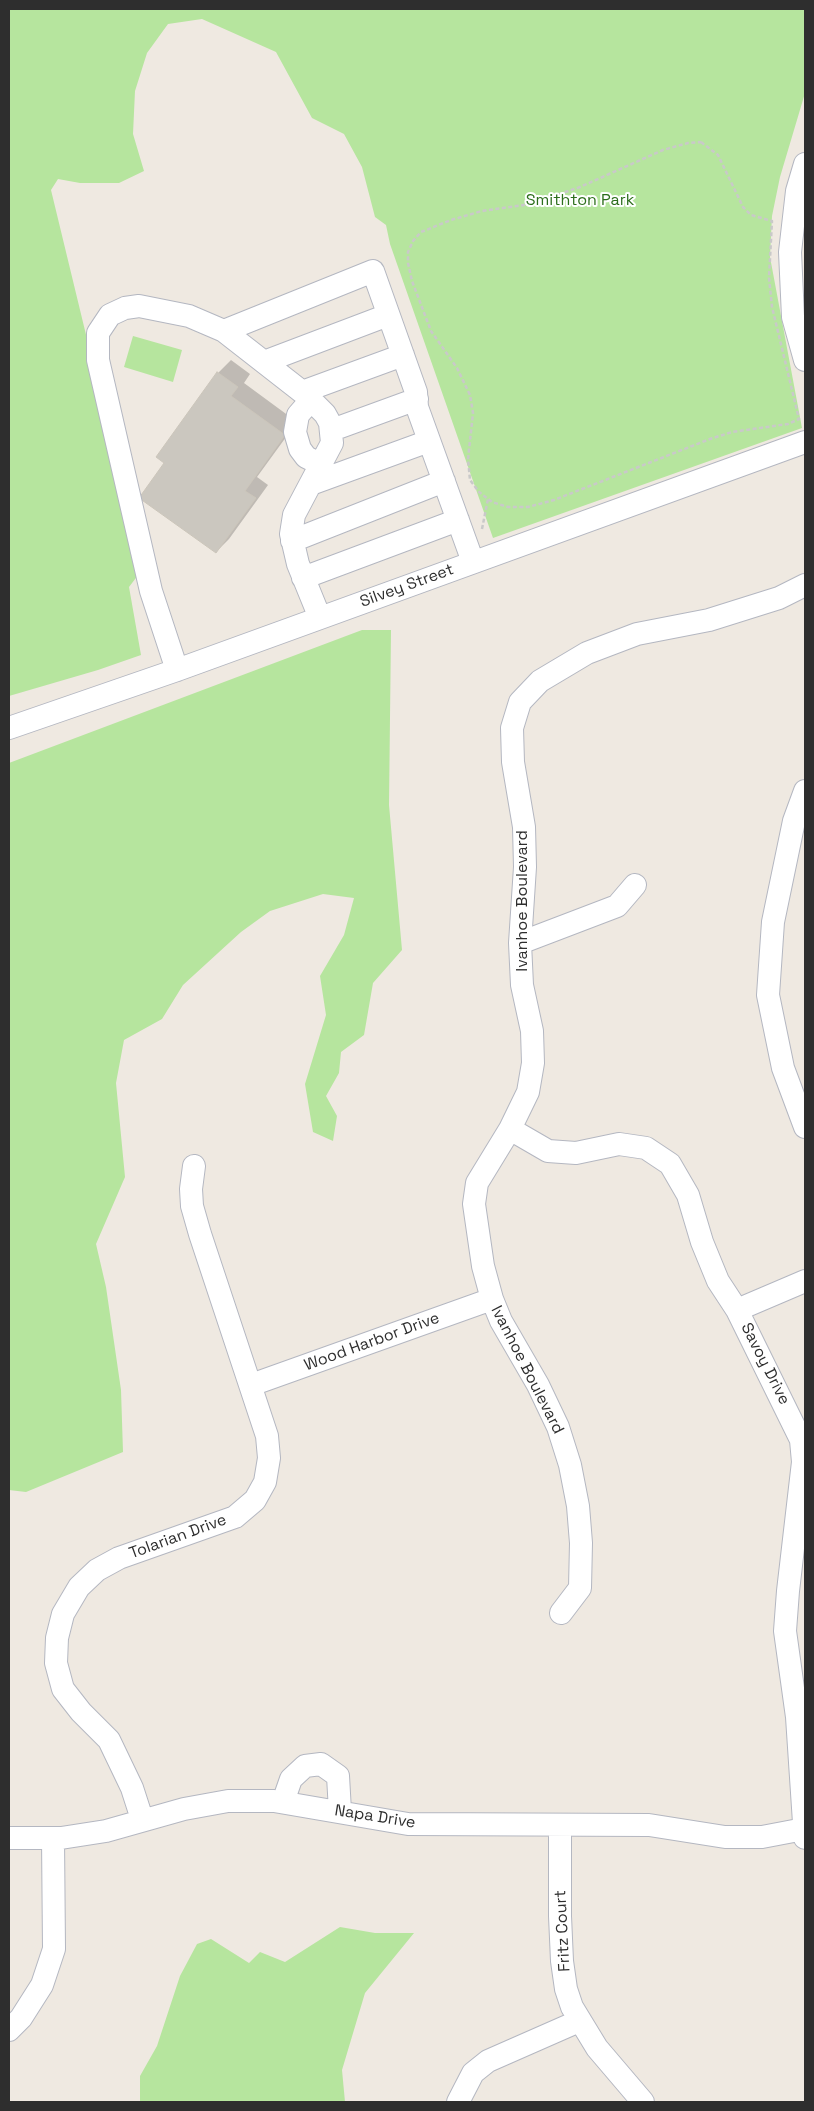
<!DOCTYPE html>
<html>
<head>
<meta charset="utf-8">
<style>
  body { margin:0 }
  #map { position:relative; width:814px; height:2111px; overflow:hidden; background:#efe9e1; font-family:"Space Grotesk",sans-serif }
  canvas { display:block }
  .frame { position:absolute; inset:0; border:10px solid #2e2e2e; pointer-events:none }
</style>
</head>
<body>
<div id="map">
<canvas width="814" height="2111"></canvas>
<div class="frame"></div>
</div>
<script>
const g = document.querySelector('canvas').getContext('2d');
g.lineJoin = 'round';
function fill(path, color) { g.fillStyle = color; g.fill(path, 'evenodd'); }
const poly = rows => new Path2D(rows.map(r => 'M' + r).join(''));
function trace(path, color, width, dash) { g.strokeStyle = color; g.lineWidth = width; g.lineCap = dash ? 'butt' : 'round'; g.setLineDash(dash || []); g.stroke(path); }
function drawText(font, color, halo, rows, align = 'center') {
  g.font = font + ' "Space Grotesk",sans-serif'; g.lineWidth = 4; g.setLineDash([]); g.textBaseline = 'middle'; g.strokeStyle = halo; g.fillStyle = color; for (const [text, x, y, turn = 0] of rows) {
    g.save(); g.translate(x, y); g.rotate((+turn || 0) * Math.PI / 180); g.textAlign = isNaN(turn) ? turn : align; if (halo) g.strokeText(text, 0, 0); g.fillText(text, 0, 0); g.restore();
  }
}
fill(poly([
  [9,9,805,9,805,93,780,177,772,216,770,257,802,428,493,538,390,244,386,225,375,217,362,167,344,134,312,118,276,52,202,19,168,24,147,53,135,91,133,134,144,171,119,183,80,183,58,179,51,190,103,405,145,566,129,587,141,655,98,670,9,696],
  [133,336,182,350,173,382,124,367],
  [362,630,391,630,389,805,402,950,373,983,364,1035,341,1052,339,1073,326,1096,337,1116,333,1141,313,1132,305,1084,326,1015,320,976,344,935,354,898,323,894,270,911,241,932,183,985,162,1019,124,1040,116,1083,125,1177,96,1244,106,1287,121,1390,123,1452,26,1492,9,1490,9,763],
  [340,1927,375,1933,414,1933,365,1993,342,2070,345,2102,140,2102,140,2076,157,2046,180,1976,197,1944,211,1939,249,1963,260,1952,285,1962]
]), '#b6e59e');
fill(poly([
  [231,360,250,374,244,383,297,422,257,477,268,485,229,539,216,552,166,463,218,373]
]), '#0003');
const building = poly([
  [217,372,238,387,231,396,285,435,245,491,256,498,216,553,139,498,164,463,156,457,217,372]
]);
fill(building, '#cbc7bf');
trace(building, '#cbc5ba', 1);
const minor = poly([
  [805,164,797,191,790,252,793,317,805,360],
  [264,362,388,315],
  [302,392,403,355],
  [311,400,298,415,295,432,300,449,306,457,322,465],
  [332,430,417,399],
  [311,484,429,441],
  [292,541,444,481],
  [303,578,458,520],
  [320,618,298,564,291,534,294,515,332,443,330,423,325,414,306,395,224,331,373,271,416,392,417,407,473,562],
  [177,670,151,591,98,360,98,333,110,315,125,308,139,306,189,316,224,331],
  [9,728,177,670,805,442],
  [805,791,794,821,773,922,768,995,783,1068,805,1127],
  [520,943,617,906,635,885],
  [510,1129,548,1151,576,1153,619,1144,646,1148,670,1164,688,1195,702,1242,718,1281,737,1310,801,1440,803,1462,788,1591,785,1631,797,1717,805,1838],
  [737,1310,805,1281],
  [251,1385,492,1299],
  [561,1613,580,1588,581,1543,578,1506,570,1465,558,1427,538,1385,501,1321,492,1299,483,1266,474,1204,477,1183,510,1129,528,1092,533,1063,532,1031,522,985,520,943,525,867,524,827,513,762,512,728,520,702,540,681,587,653,637,634,709,620,779,598,805,585],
  [283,1802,291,1779,305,1766,321,1764,338,1776,340,1811],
  [142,1819,132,1788,109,1740,81,1712,63,1689,56,1663,57,1638,63,1614,79,1587,97,1570,119,1558,235,1517,255,1500,265,1482,269,1458,267,1436,200,1234,192,1206,191,1189,194,1166],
  [560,1825,560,1916,562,1961,566,1989,572,2007,597,2048,643,2102],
  [9,1838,61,1838,106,1831,184,1809,228,1801,274,1801,408,1824,649,1825,725,1837,762,1837,804,1829],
  [9,2030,21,2018,42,1985,54,1949,53,1838],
  [458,2102,473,2073,488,2061,579,2021]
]);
trace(minor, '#b4b7c1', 24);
trace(poly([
  [701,142,718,155,743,207,751,215,772,221,769,278,772,307,799,419,788,424,732,432,710,439,554,500,528,507,508,507,492,502,479,492,470,480,468,459,473,413,470,395,457,368,431,331,412,281,408,263,408,252,413,241,421,232,451,220,482,211,531,204,580,187,663,150,688,143,701,142],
  [482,529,488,499]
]), '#c9c9c9', 2.5, [4, 2.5]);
trace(minor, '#fff', 22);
drawText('16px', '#2c6e1b', '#fff', [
  ["Smithton Park",580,201]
]);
drawText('16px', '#2e2e2e', '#fff', [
  ["Silvey Street",407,586,-20],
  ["Ivanhoe Boulevard",523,901,-90],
  ["Wood Harbor Drive",372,1342,-20],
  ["Savoy Drive",765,1364,63],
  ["Ivanhoe Boulevard",527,1370,63],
  ["Tolarian Drive",178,1537,-20],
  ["Napa Drive",375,1817,9],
  ["Fritz Court",563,1931,-93]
]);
</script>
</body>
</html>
